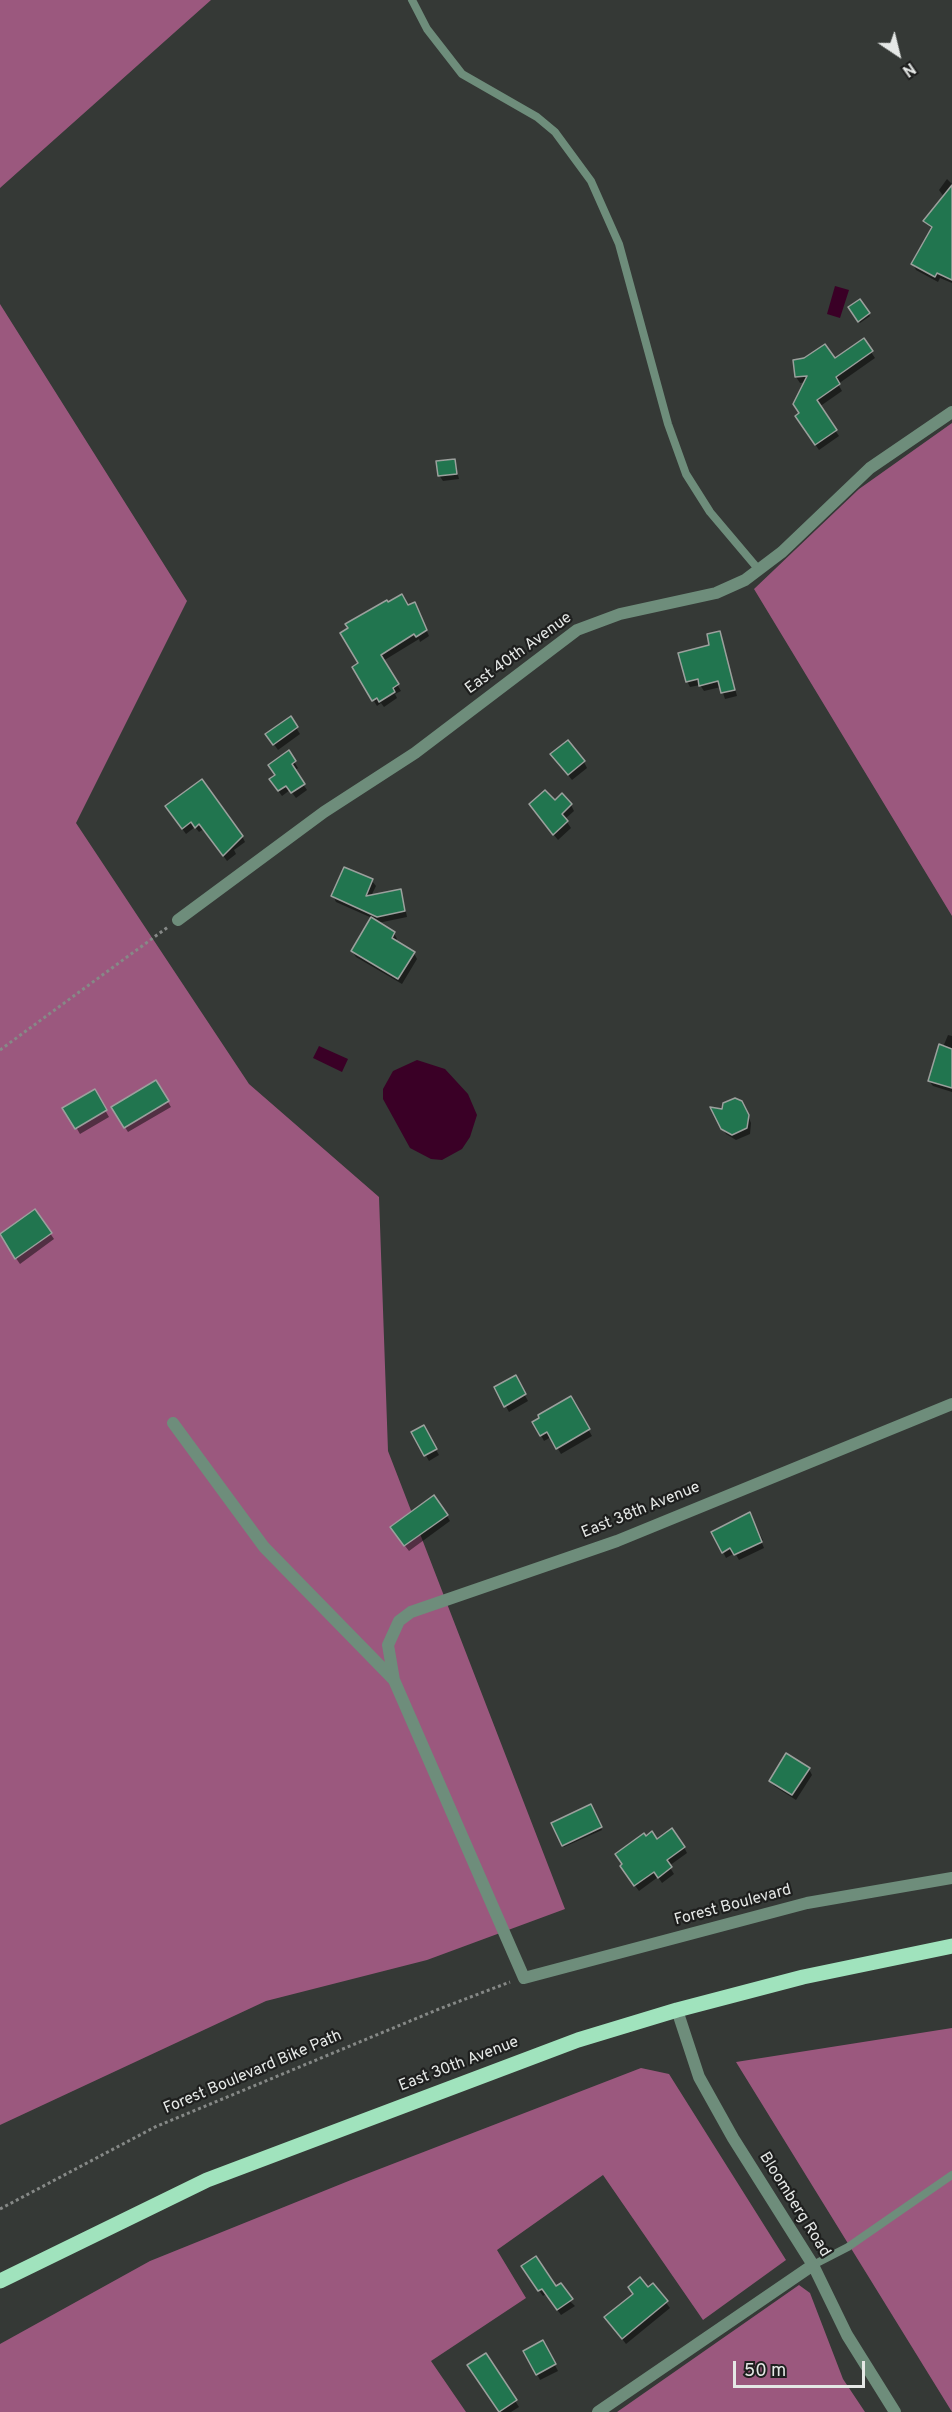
<!DOCTYPE html>
<html>
<head>
<meta charset="utf-8">
<style>
  body { margin:0 }
  #map { position:relative; width:952px; height:2412px; overflow:hidden; background:#353936; font-family:Overpass,sans-serif }
  canvas { display:block }
  .north { position:absolute; left:868px; top:24px; width:60px; height:60px; -webkit-text-stroke:4px #1e1f1e; paint-order:stroke; rotate:145deg; font-size:16px; font-weight:700; line-height:24px; text-align:center; color:#e5e8e6 }
  .north::after { content:''; display:block; margin:auto; width:21px; height:27px; background:#e5e8e6; clip-path:polygon(50% 0,100% 100%,50% 72%,0 100%) }
  .scale { position:absolute; left:733px; top:2361px; width:132px; height:27px; box-sizing:border-box; border:3px solid #e5e8e6; border-top:0; padding-left:8px; font-size:18px; line-height:21px; white-space:nowrap; color:#e5e8e6; -webkit-text-stroke:4px #1e1f1e; paint-order:stroke }
</style>
</head>
<body>
<div id="map">
<canvas width="952" height="2412"></canvas>
<div class="north">N</div>
<div class="scale">50 m</div>
</div>
<script>
const g = document.querySelector('canvas').getContext('2d');
g.lineJoin = 'round';
function fill(path, color) { g.fillStyle = color; g.fill(path, 'evenodd'); }
const poly = rows => new Path2D(rows.map(r => 'M' + r).join(''));
function trace(path, color, width, dash) { g.strokeStyle = color; g.lineWidth = width; g.lineCap = dash ? 'butt' : 'round'; g.setLineDash(dash || []); g.stroke(path); }
function drawText(font, color, halo, rows, align = 'center') {
  g.font = font + ' Overpass,sans-serif'; g.lineWidth = 4.5; g.setLineDash([]); g.textBaseline = 'middle'; g.strokeStyle = halo; g.fillStyle = color; for (const [text, x, y, turn = 0] of rows) {
    g.save(); g.translate(x, y); g.rotate((+turn || 0) * Math.PI / 180); g.textAlign = isNaN(turn) ? turn : align; if (halo) g.strokeText(text, 0, 0); g.fillText(text, 0, 0); g.restore();
  }
}
fill(poly([
  [0,0,211,0,0,188],
  [0,304,187,601,76,823,249,1084,379,1197,388,1451,565,1909,427,1960,266,2001,0,2125],
  [952,423,952,916,754,589,859,489],
  [952,2028,952,2412,736,2062],
  [641,2068,669,2074,786,2260,703,2320,603,2175,497,2250,526,2298,431,2361,466,2412,0,2412,0,2344,150,2261,351,2180],
  [799,2285,810,2293,843,2379,865,2412,617,2412]
]), '#9b587e');
fill(poly([
  [835,286,849,290,840,318,827,314],
  [319,1046,348,1059,342,1072,313,1058],
  [417,1060,445,1069,468,1094,477,1115,470,1137,462,1149,442,1160,431,1159,410,1148,383,1099,383,1089,393,1071]
]), '#3a0026');
fill(poly([
  [947,179,952,184,952,283,940,278,938,282,916,270,913,264,932,229,925,221,944,197,939,190],
  [859,301,870,316,860,323,850,308],
  [863,340,875,358,838,384,842,391,819,407,839,436,819,450,800,422,806,382,800,383,796,377,835,360],
  [454,460,459,479,443,481,439,475],
  [408,608,417,609,429,636,420,642,419,639,383,661,401,691,395,694,397,698,384,707,381,703,377,706,354,668],
  [720,632,737,696,725,699,721,687,704,691,700,685,690,687,687,681],
  [290,718,300,734,278,750,271,740],
  [288,752,298,768,294,771,307,790,296,798,290,790,282,796,274,785],
  [556,760,584,762,587,768,572,780],
  [555,802,571,805,574,811,565,819,571,828,558,840,534,810],
  [170,812,242,836,245,842,234,850,236,854,227,861,204,829,199,832,195,827,186,834],
  [345,868,372,881,376,886,371,896,400,891,403,897,407,917,378,923,394,933,397,939,395,942,414,953,417,959,402,984,356,957,352,951,372,918,336,902,333,896],
  [948,1035,952,1036,952,1092,933,1086,929,1081],
  [156,1082,171,1107,128,1132,113,1108],
  [94,1091,109,1117,80,1134,65,1108],
  [745,1109,751,1123,750,1134,736,1140,726,1134,722,1128,723,1111],
  [35,1211,54,1239,20,1264,0,1235],
  [515,1377,528,1401,509,1412,496,1388],
  [570,1398,592,1436,561,1454,551,1437,544,1441,534,1422],
  [423,1427,439,1455,429,1461,413,1433],
  [750,1514,763,1540,761,1541,764,1548,739,1560,735,1553,726,1558,713,1532],
  [447,1516,450,1521,409,1551,395,1533],
  [809,1769,812,1775,796,1800,774,1786,770,1781],
  [591,1806,602,1830,564,1847,553,1824],
  [646,1838,684,1847,687,1853,669,1866,674,1874,662,1883,658,1877,639,1891,625,1872],
  [526,2272,556,2288,575,2306,561,2315,546,2294,543,2296],
  [653,2285,670,2308,626,2344,610,2323],
  [543,2342,558,2371,540,2380,525,2351],
  [485,2355,519,2407,511,2412,499,2412,472,2371]
]), '#0007');
const building = poly([
  [952,185,952,280,937,273,935,277,911,264,932,227,923,221,952,185],
  [860,299,870,313,858,322,848,307,860,299],
  [864,338,873,351,836,377,840,384,817,400,837,430,815,445,795,416,799,413,793,404,807,376,795,377,793,360,804,358,825,344,835,358,864,338],
  [455,459,457,474,438,476,436,461,455,459],
  [402,594,408,605,415,602,427,630,416,637,414,634,381,655,399,684,393,688,395,692,379,702,377,698,372,701,352,667,358,663,340,633,348,628,345,624,387,600,388,602,402,594],
  [720,631,735,690,721,693,718,681,699,686,698,679,686,682,678,653,709,645,707,634,720,631],
  [291,716,298,727,273,745,265,734,291,716],
  [568,740,585,761,568,775,550,754,568,740],
  [289,750,296,761,292,764,305,784,291,793,286,786,278,791,269,779,275,775,268,765,289,750],
  [202,779,243,836,223,856,199,824,195,828,191,822,182,829,165,806,202,779],
  [545,790,555,800,562,793,572,804,562,814,568,821,553,835,529,804,545,790],
  [344,867,373,879,366,896,401,889,405,911,377,917,331,896,344,867],
  [371,917,395,932,392,938,415,952,398,979,351,951,371,917],
  [939,1044,952,1049,952,1088,928,1081,939,1044],
  [156,1080,169,1101,124,1128,111,1107,156,1080],
  [95,1089,107,1110,75,1129,62,1108,95,1089],
  [735,1098,742,1101,749,1115,747,1128,732,1135,721,1129,710,1107,722,1109,723,1103,735,1098],
  [35,1209,52,1233,15,1259,0,1234,35,1209],
  [516,1375,526,1394,504,1407,494,1387,516,1375],
  [571,1396,590,1429,556,1449,547,1432,540,1436,532,1422,539,1418,538,1415,571,1396],
  [424,1425,437,1449,424,1456,411,1432,424,1425],
  [434,1495,448,1515,404,1546,390,1527,434,1495],
  [750,1512,762,1542,734,1555,730,1548,722,1553,711,1532,750,1512],
  [786,1753,810,1768,792,1795,769,1781,786,1753],
  [591,1804,602,1827,562,1846,551,1823,591,1804],
  [672,1828,685,1847,667,1860,672,1867,658,1878,654,1872,634,1886,620,1866,622,1864,615,1854,644,1833,646,1836,652,1831,657,1839,672,1828],
  [536,2256,556,2286,561,2283,573,2299,557,2310,542,2289,538,2291,521,2266,536,2256],
  [640,2277,648,2287,653,2283,668,2301,622,2339,604,2317,633,2294,628,2287,640,2277],
  [543,2340,556,2364,536,2375,523,2351,543,2340],
  [486,2353,517,2400,499,2412,467,2365,486,2353]
]);
fill(building, '#21754f');
trace(building, '#9ba09d', 1.5);
trace(poly([
  [0,1050,168,927],
  [0,2209,155,2127,439,2009,510,1982]
]), '#868987', 3, [3, 3]);
trace(poly([
  [412,0,427,29,462,74,537,117,555,132,591,181,619,244,668,424,686,474,710,512,759,570],
  [813,2265,848,2247,952,2175]
]), '#6e8d7b', 8);
trace(poly([
  [178,920,324,812,415,753,577,630,620,614,716,593,745,580,782,552,870,468,952,412],
  [952,1404,617,1541,411,1612,399,1621,388,1645,394,1680,524,1978,807,1903,952,1878],
  [173,1423,264,1547,393,1679],
  [677,2010,699,2077,733,2138,813,2265,847,2335,895,2412],
  [598,2412,813,2265]
]), '#6e8d7b', 12);
trace(poly([
  [0,2281,207,2180,578,2040,677,2010,803,1977,952,1946]
]), '#a0e3bd', 15);
drawText('16px', '#e5e8e6', '#1e1f1e', [
  ["East 40th Avenue",519,654,-36],
  ["East 38th Avenue",641,1511,-22],
  ["Forest Boulevard",733,1906,-15],
  ["East 30th Avenue",459,2065,-21],
  ["Forest Boulevard Bike Path",253,2073,-23],
  ["Bloomberg Road",794,2205,58]
]);
</script>
</body>
</html>
